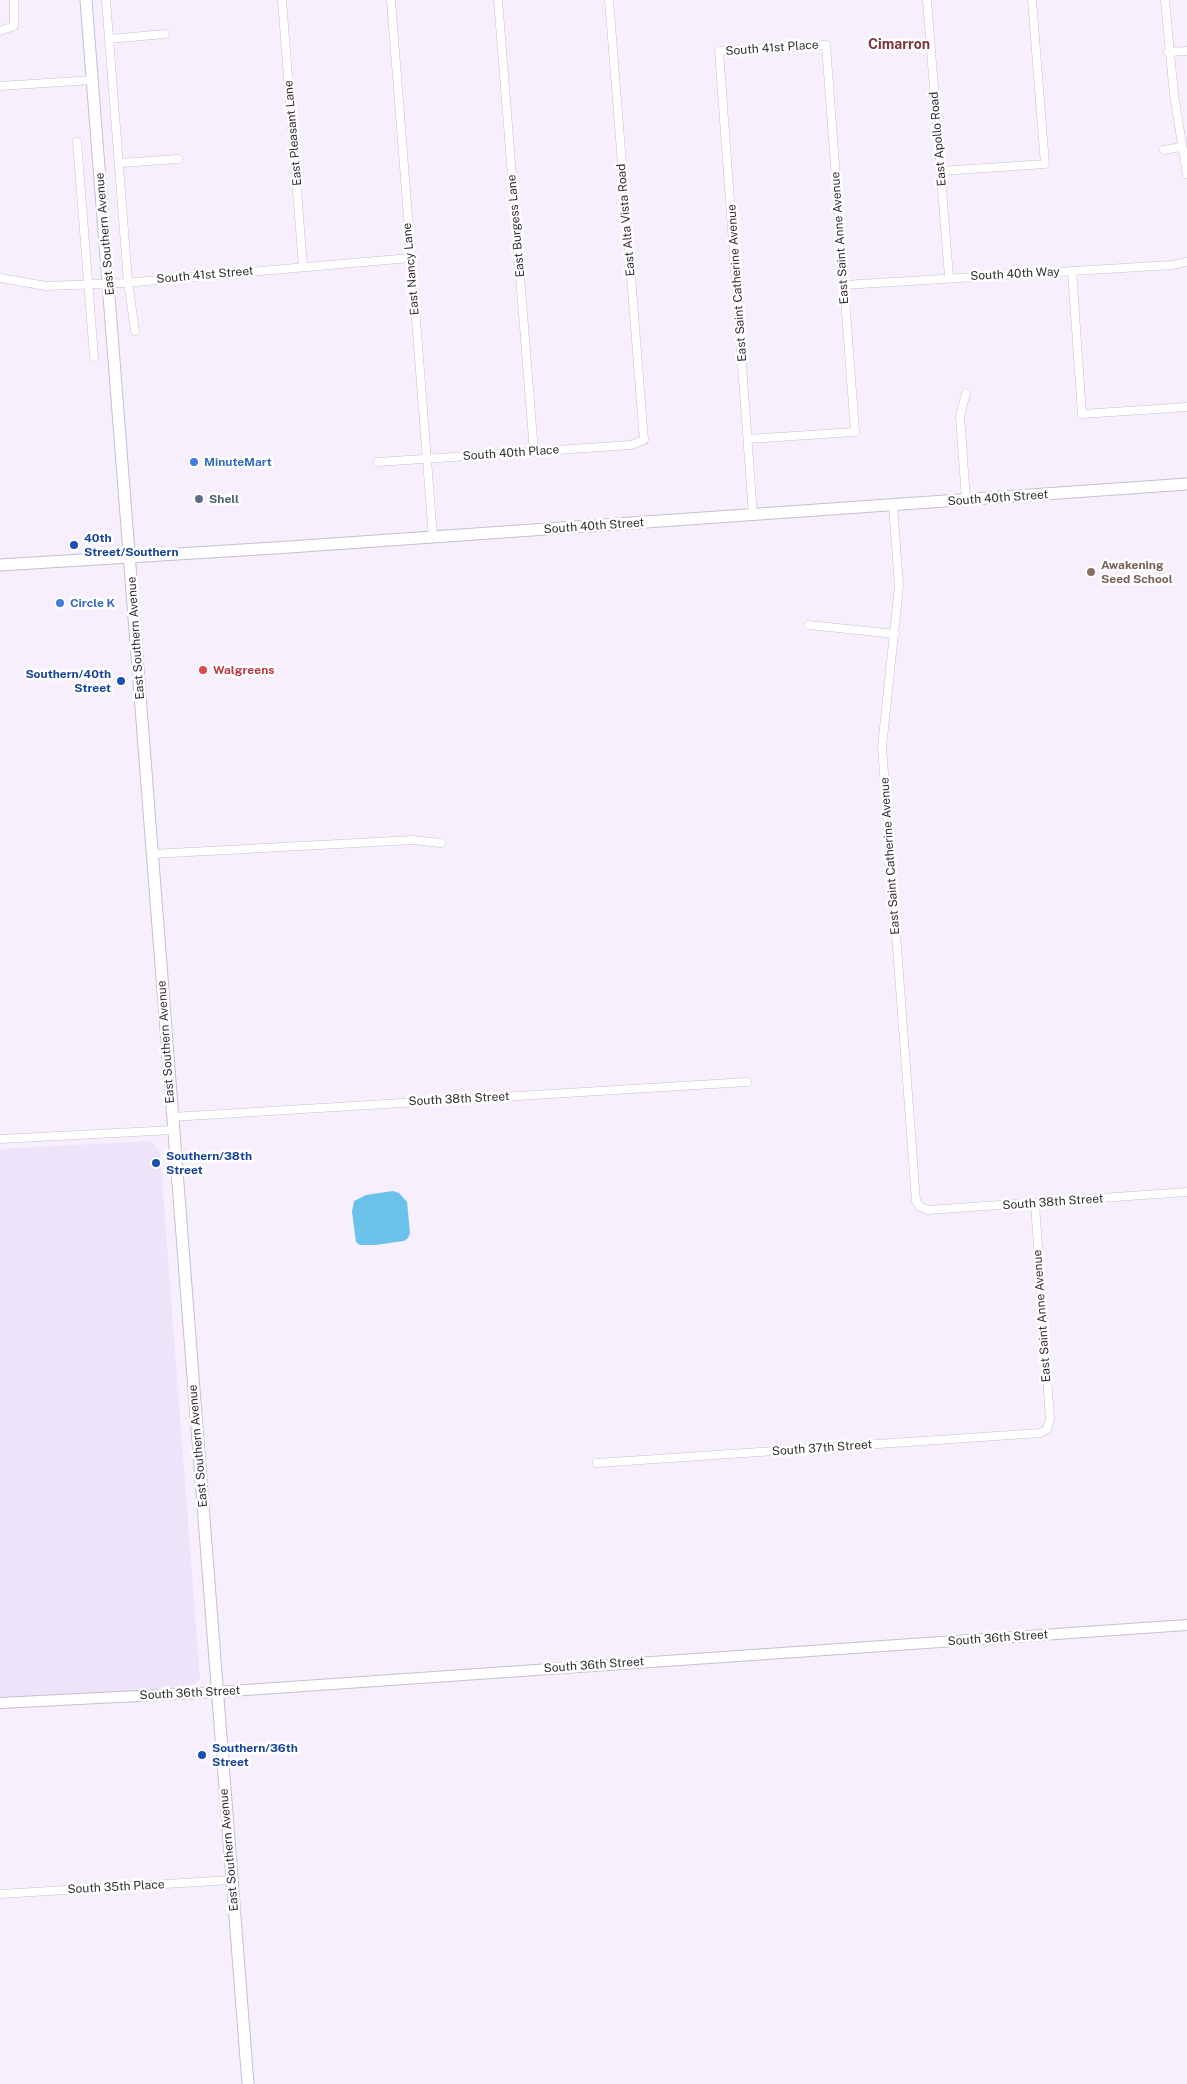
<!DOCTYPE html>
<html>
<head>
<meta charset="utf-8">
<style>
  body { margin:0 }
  canvas { display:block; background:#f7effd }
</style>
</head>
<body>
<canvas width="1187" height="2084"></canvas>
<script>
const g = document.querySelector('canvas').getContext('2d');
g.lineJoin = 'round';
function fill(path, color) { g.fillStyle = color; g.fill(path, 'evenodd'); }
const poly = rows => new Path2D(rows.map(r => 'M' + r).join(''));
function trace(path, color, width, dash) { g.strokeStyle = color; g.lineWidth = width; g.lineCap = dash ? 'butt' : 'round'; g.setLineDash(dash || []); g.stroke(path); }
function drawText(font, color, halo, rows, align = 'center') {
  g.font = font + ' "Public Sans",sans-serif'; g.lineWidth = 5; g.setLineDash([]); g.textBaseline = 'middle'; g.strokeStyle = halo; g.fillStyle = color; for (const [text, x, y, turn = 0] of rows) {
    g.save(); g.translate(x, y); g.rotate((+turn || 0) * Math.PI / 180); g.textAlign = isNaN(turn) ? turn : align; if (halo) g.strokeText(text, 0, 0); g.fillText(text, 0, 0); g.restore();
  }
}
fill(poly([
  [152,1141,160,1152,200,1679,189,1687,0,1698,0,1149]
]), '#ede4fa');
fill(poly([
  [393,1191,399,1193,407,1202,410,1233,408,1238,404,1241,375,1245,360,1245,356,1242,352,1212,354,1201,366,1195]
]), '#6ac2eb');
const minor = poly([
  [106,0,128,282,135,331],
  [282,0,303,267],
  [391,0,433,537],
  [498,0,534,452],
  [927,0,949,277],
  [1165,0,1174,95,1187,174],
  [0,31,14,26,14,0],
  [109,39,165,34],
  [1168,52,1187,51],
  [0,86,92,80],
  [77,142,94,357],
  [1164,150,1181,147],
  [119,163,178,159],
  [941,171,1045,164,1032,0],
  [1072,271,1082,414,1187,407],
  [0,278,46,286,124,283,410,258],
  [844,285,1172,265,1187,262],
  [966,393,960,416,966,500],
  [748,439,855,432,826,45,719,51,753,515],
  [378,462,631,445,644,440,609,0],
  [893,505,899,586,882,747,916,1201,920,1207,928,1210,1187,1192],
  [809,625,895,634],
  [152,854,413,840,441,843],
  [172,1117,747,1082],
  [0,1139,173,1130],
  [597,1463,1041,1433,1047,1429,1050,1420,1035,1204],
  [0,1894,232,1880]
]);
const tertiary = poly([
  [0,1703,217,1692,1187,1625]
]);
const secondary = poly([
  [86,0,248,2084],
  [0,565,290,547,1187,484]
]);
trace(minor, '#c6bfcc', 9);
trace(tertiary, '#c6bfcc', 12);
trace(secondary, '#c6bfcc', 13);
trace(minor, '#fff', 8);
trace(tertiary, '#fff', 10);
trace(secondary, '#fff', 11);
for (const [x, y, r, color] of [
  [194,462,5,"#3f7fe0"],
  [199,499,5,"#5c6f8a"],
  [74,545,5,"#1a4fb4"],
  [1091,572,5,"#8d6e63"],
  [60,603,5,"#3f7fe0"],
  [203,670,5,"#e0444e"],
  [121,681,5,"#1a4fb4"],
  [156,1163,5,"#1a4fb4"],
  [202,1755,5,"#1a4fb4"]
]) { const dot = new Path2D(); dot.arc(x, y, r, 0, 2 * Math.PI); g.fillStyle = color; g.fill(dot); trace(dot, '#fff', 2); }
drawText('12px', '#322f34', '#fff', [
  ["South 41st Place",772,48,-4],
  ["East Pleasant Lane",293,133,-95],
  ["East Apollo Road",938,139,-95],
  ["East Alta Vista Road",626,220,-95],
  ["East Burgess Lane",516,226,-95],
  ["East Southern Avenue",105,234,-95],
  ["East Saint Anne Avenue",840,238,-94],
  ["East Nancy Lane",411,269,-95],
  ["South 40th Way",1015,274,-3],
  ["South 41st Street",205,275,-5],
  ["East Saint Catherine Avenue",737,283,-94],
  ["South 40th Place",511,453,-4],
  ["South 40th Street",998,498,-4],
  ["South 40th Street",594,526,-4],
  ["East Southern Avenue",136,638,-94],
  ["East Saint Catherine Avenue",890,856,-94],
  ["East Southern Avenue",166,1042,-94],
  ["South 38th Street",459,1099,-3],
  ["South 38th Street",1053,1202,-4],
  ["East Saint Anne Avenue",1042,1316,-94],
  ["East Southern Avenue",198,1446,-95],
  ["South 37th Street",822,1448,-4],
  ["South 36th Street",998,1638,-4],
  ["South 36th Street",594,1665,-4],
  ["South 36th Street",190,1693,-3],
  ["East Southern Avenue",229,1850,-95],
  ["South 35th Place",116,1887,-3]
]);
drawText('bold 12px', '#366cbe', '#fff', [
  ["MinuteMart",204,462],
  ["Circle K",70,603]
], 'left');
drawText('bold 12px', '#4e5e75', '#fff', [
  ["Shell",209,499]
], 'left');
drawText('bold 12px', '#164399', '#fff', [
  ["40th",84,538],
  ["Street/Southern",84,552],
  ["Southern/40th",111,674,"right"],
  ["Street",111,688,"right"],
  ["Southern/38th",166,1156],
  ["Street",166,1170],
  ["Southern/36th",212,1748],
  ["Street",212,1762]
], 'left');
drawText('bold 12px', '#785e54', '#fff', [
  ["Awakening",1101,565],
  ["Seed School",1101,579]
], 'left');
drawText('bold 12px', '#be3a42', '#fff', [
  ["Walgreens",213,670]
], 'left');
drawText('bold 14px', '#7e363d', '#fff', [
  ["Cimarron",899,45]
]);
</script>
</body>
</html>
